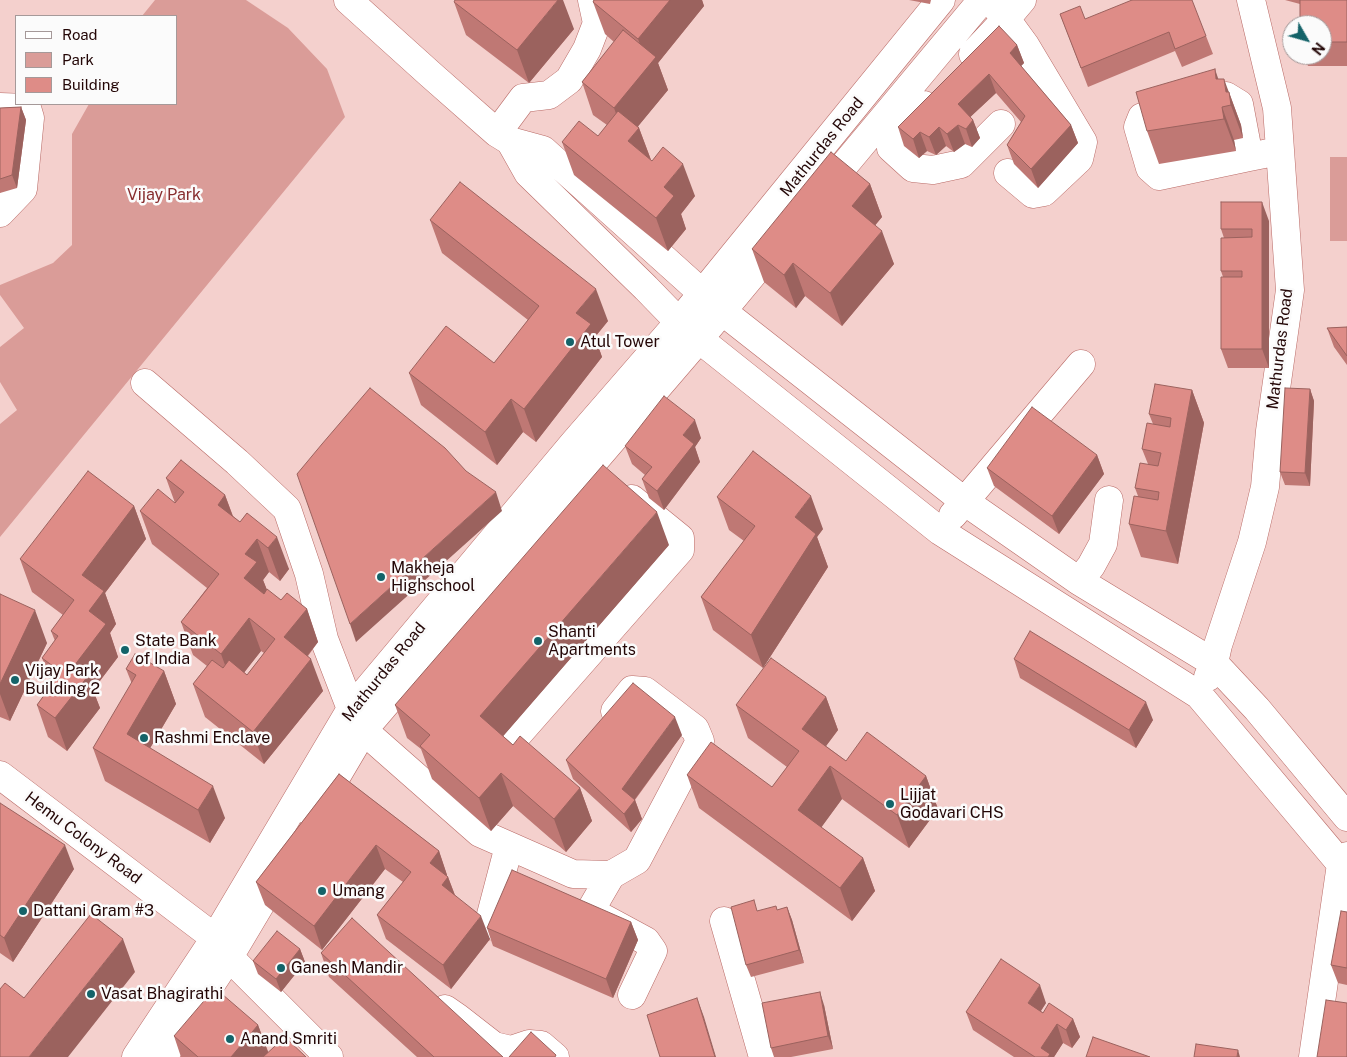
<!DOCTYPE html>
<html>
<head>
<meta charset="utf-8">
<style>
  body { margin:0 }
  #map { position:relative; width:1347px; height:1057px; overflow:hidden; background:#f4d0cd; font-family:"Public Sans",sans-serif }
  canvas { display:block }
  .legend { position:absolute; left:15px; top:15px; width:162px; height:90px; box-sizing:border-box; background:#fbfbfb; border:1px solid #a59999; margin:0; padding:6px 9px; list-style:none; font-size:15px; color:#230606 }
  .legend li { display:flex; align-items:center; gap:10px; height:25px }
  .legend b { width:25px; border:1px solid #a59999 }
  .north { position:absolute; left:1282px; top:15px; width:50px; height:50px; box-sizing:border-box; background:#fbfbfb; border:1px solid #a59999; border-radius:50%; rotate:128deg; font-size:14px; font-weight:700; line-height:20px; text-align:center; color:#230606 }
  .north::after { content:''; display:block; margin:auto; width:18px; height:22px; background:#146369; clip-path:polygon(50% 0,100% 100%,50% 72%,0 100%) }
</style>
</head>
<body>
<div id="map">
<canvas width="1347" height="1057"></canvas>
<ul class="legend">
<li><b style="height:6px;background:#fff"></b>Road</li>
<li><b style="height:14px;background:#da9c98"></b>Park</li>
<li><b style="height:14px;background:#de8c87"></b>Building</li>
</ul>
<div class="north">N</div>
</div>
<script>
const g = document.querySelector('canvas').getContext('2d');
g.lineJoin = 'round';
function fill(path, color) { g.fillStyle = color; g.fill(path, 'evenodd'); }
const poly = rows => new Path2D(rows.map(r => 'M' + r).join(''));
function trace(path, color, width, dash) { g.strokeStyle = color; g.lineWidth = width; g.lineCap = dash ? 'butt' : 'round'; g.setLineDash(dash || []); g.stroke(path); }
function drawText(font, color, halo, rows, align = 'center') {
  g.font = font + ' "Public Sans",sans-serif'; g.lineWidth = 5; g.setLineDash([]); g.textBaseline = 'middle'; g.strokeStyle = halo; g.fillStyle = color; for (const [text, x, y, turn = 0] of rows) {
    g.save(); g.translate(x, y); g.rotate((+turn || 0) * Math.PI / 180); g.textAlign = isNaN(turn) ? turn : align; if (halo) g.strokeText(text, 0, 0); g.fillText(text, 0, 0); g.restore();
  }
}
fill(poly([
  [155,0,246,0,288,28,327,69,345,117,0,537,0,424,17,410,0,382,0,347,24,328,0,295,0,285,53,263,72,245,72,134,89,104,176,104,176,16,142,16],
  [1330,157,1347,157,1347,241,1330,241]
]), '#da9c98');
const minor = poly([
  [348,0,430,74,497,133,510,141,543,150,722,311,964,501,1079,581,1214,663,1257,709,1347,817],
  [995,6,1006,19,1025,45,1083,142,1079,159,1044,192,1033,194,1008,173],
  [973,54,1006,19,1022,0],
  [924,105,892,140,891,148,913,168,933,170,961,164,1001,124],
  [0,107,27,108,30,118,23,189,0,213],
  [497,133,523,98,549,95,569,80,587,49,597,23,592,0],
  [510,141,528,173,646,288,679,322,699,339,940,531,1199,695,1341,864,1347,869],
  [1249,157,1239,104,1226,96,1142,117,1138,127,1150,168,1159,176,1249,157,1279,151],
  [821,193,982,0],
  [145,383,237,462,287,509,309,574,324,639,351,709],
  [953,515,1081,364],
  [1079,581,1091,566,1103,544,1109,500],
  [1208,677,1214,663,1218,645,1252,542,1265,487,1270,431,1290,290,1277,108,1251,0],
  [365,728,372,738,480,833,573,874,611,875,637,860,700,741,695,729,645,691,632,690,615,711],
  [524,761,510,749,513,740,680,550,680,538,632,499],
  [0,775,215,938,229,957,329,1057],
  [313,816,365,728,699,339,782,239],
  [611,875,593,906,596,914,646,941,653,951,632,995],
  [724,921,763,1057],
  [488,926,509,846],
  [445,1009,458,1018,494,1046,511,1050,529,1044,541,1045,555,1057],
  [136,1057,215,938,351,709,573,444,679,322,941,0],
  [163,1057,229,957,282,868],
  [1313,1057,1341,864,1347,856]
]);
trace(minor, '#b96a66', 29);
trace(minor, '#fff', 28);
fill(poly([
  [594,0,702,0,704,6,658,63,668,90,638,126,639,128,651,160,695,196,681,214,686,229,668,251,574,175,562,142,598,136,607,125,593,115,582,82,614,42,605,34,593,2],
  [909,0,931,0,930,4],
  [1285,0,1347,0,1347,66,1308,66,1304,55,1322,55,1322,25,1300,4],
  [454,2,574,29,529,83,466,35],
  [1060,14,1085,19,1206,36,1213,54,1182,67,1175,51,1088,87],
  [1017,45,1024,63,1021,66,1071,125,1078,143,1038,188,1014,164,1007,145,1021,122,996,93,970,117,973,120,980,138,972,147,965,144,954,152,946,146,936,155,927,151,919,158,904,146,898,127],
  [1218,79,1228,92,1229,92,1241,125,1243,138,1234,140,1236,151,1159,164,1147,131],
  [21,107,26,120,17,188,0,193,0,108],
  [870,184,882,217,875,225,894,264,842,326,805,296,796,308,764,282,752,249],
  [430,220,608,321,595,337,602,357,536,442,523,432,497,465,421,405,409,373,494,363,528,320,442,253],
  [1269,221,1269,368,1228,368,1221,349,1223,277,1221,271,1224,238,1221,229],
  [1347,327,1347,365,1334,347,1327,328],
  [1310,389,1314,401,1310,486,1285,485,1280,472],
  [1192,390,1204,423,1178,564,1141,557,1129,524,1138,496,1135,488,1148,464,1142,449,1153,424,1149,414],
  [701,438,695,447,700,462,664,510,649,498,642,479,645,475,632,464,625,446],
  [1097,455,1104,474,1059,534,994,486,987,468],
  [166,478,225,495,233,516,240,522,247,513,289,569,280,581,269,572,263,580,267,590,281,600,307,609,318,642,308,656,323,691,264,764,205,717,193,684,207,666,193,655,181,622,207,588,152,544,140,511,175,503],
  [261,651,264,653,247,675,244,672],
  [717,497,823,529,817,537,828,567,763,668,713,630,701,597,744,541,729,530],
  [134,506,146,539,105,593,116,624,110,633,118,657,93,690,100,708,67,751,48,737,37,705,52,685,42,658,55,641,51,631,63,615,32,592,20,559],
  [669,545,503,736,513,745,580,788,592,821,566,852,513,806,491,831,432,779,421,749,407,738,395,705],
  [0,594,47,643,10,721,0,717],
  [1014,659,1153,720,1136,748,1020,678],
  [126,669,164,671,176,704,150,748,225,818,210,843,105,781,93,748,132,684],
  [826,697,838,730,826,746,846,761,926,776,938,809,909,848,842,799,821,827,863,858,875,891,852,921,699,808,687,775,772,787,787,767,748,738,736,705],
  [682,735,635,800,642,819,631,832,573,779,566,760],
  [339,774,439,851,447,875,447,876,448,877,455,895,490,939,451,989,386,939,377,915,403,882,385,869,322,950,265,905,256,882],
  [0,803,74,869,13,962,0,953],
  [787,907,792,920,804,963,751,977,746,965,758,911,778,910],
  [1347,912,1347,985,1338,983,1331,965],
  [631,922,638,940,613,998,493,946,487,928],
  [300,949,305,962,281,992,258,974,253,961],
  [321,953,503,1057,417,1057,329,977],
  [1046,1003,1041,1011,1043,1013,1073,1019,1080,1037,1072,1048,1063,1043,1054,1057,1014,1057,973,1030,966,1012],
  [824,1005,833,1049,791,1057,774,1057,771,1048],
  [258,1025,268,1052,306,1057,181,1057,174,1036]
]), '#bf7874');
fill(poly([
  [558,0,563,0,574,29,529,83,517,50],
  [670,0,702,0,704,6,658,63,668,90,626,141,614,108,648,66,638,39],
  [1017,45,1024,63,1016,71,1010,53],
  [1215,69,1226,102,1216,79],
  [989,74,996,93,965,122,958,104],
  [1224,79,1241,125,1243,138,1226,92],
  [21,107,26,120,17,188,12,175],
  [1222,107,1234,140,1236,151,1224,119],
  [973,120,980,138,972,147,966,129],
  [958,125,965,144,954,152,947,134],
  [1071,125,1078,143,1038,188,1031,169],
  [939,127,946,146,936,155,929,137],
  [639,128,651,160,628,141],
  [920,132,927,151,919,158,913,139],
  [683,164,695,196,681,214,686,229,668,251,656,218,664,187],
  [870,184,882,217,864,239,852,206],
  [1262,202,1269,221,1269,368,1262,349],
  [882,231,894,264,842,326,830,293],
  [793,263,805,296,796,308,784,275],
  [596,289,608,321,595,337,602,357,536,442,524,409,576,313],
  [1310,389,1314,401,1310,486,1305,473],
  [1192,390,1204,423,1178,564,1166,531],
  [511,399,523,432,497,465,485,432],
  [695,420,701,438,695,447,700,462,664,510,657,491,683,435],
  [1097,455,1104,474,1059,534,1052,516],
  [496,492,502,511,356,642,350,624],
  [225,495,237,528,218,505],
  [811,496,823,529,817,537,828,567,763,668,751,635,795,517],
  [134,506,146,539,105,593,116,624,110,633,118,657,93,690,100,708,67,751,55,718,74,666,89,611,82,575],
  [657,512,669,545,492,749,480,716],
  [277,537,289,569,280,581,268,548],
  [257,539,269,572,263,580,269,595,256,611,244,578,245,554],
  [307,609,318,642,296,670,284,637],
  [35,610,47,643,10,721,0,694,0,684],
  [249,618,261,651,233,687,221,654],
  [311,659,323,691,264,764,253,732],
  [164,671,176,704,139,767,127,734],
  [826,697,838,730,814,762,802,729],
  [1146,702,1153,720,1136,748,1129,730],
  [675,717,682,735,629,807,622,789],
  [830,766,842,799,810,843,798,810],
  [501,773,513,806,491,831,479,798],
  [926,776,938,809,909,848,897,815],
  [213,786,225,818,210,843,198,810],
  [580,788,592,821,566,852,554,819],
  [635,800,642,819,631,832,624,814],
  [65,845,74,869,13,962,4,938],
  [376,845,385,869,322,950,314,926],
  [439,851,447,875,439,887,430,863],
  [863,858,875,891,852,921,840,888],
  [448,877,457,901,442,885],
  [787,907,792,920,804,963,799,950],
  [481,916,490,939,451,989,443,965],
  [631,922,638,940,613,998,606,979],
  [123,939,135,972,68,1057,29,1057],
  [300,949,305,962,281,992,276,979],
  [1040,985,1046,1003,1034,1021,1028,1003],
  [820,992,824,1005,833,1049,828,1036],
  [697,998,704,1017,716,1057,715,1057],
  [1073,1019,1080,1037,1072,1048,1066,1030],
  [1057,1024,1063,1043,1054,1057,1045,1057,1041,1048],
  [258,1025,270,1057,231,1057],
  [1238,1050,1240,1057,1237,1057]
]), '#9b625e');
const building = poly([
  [455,0,558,0,517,50,454,2,455,0],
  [594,0,670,0,638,39,593,2,594,0],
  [1132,0,1192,0,1206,36,1175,49,1169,32,1081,68,1060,14,1080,6,1085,19,1132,0],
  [1300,0,1347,0,1347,42,1322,42,1322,25,1300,25,1300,0],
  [999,26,1017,45,1010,53,1071,125,1031,169,1007,145,1025,116,989,74,958,104,973,120,966,129,958,125,947,134,939,127,929,137,920,132,913,139,898,127,999,26],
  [623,30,656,57,614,108,582,82,623,30],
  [1215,69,1216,79,1224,79,1226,92,1229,92,1231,105,1222,107,1224,119,1147,131,1136,92,1215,69],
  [21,107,12,175,0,179,0,108,21,107],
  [618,111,639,128,628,141,652,161,663,147,683,164,664,187,674,196,656,218,562,142,579,121,598,136,618,111],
  [831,152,870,184,852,206,882,231,830,293,793,263,784,275,752,249,831,152],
  [460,182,596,289,576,313,591,324,524,409,511,399,485,432,409,373,446,326,494,363,539,306,430,220,460,182],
  [1221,202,1262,202,1262,349,1221,349,1221,277,1242,277,1242,271,1221,271,1221,238,1252,237,1252,229,1221,229,1221,202],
  [1347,327,1347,356,1327,328,1347,327],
  [1155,384,1192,390,1166,531,1129,524,1134,496,1158,500,1159,492,1135,488,1140,463,1158,466,1161,453,1142,449,1147,423,1170,427,1171,418,1149,414,1155,384],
  [370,388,445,448,466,471,496,492,350,624,297,474,322,444,370,388],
  [1285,388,1310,389,1305,473,1280,472,1285,388],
  [664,396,695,420,683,435,694,444,657,491,642,479,652,467,625,446,664,396],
  [1032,407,1097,455,1052,516,987,468,1032,407],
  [753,451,811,496,795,517,816,534,751,635,701,597,755,526,717,497,753,451],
  [181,460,225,495,218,505,240,522,247,513,277,537,268,548,257,539,245,554,257,562,244,578,264,594,267,589,281,600,287,593,307,609,284,637,311,659,253,732,193,684,212,660,223,668,229,660,247,675,275,639,249,618,221,654,181,622,219,574,140,511,158,489,175,503,184,492,166,478,181,460],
  [603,465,657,512,480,716,513,745,520,736,580,788,554,819,501,773,479,798,420,746,430,735,395,705,603,465],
  [88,471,134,506,82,575,104,591,89,611,106,624,74,666,88,676,55,718,37,705,61,672,42,658,58,636,51,631,74,600,20,559,88,471],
  [0,594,35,610,0,684,0,594],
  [1030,631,1146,702,1129,730,1014,659,1030,631],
  [135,654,164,671,127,734,213,786,198,810,93,748,136,675,126,669,135,654],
  [771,658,826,697,802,729,846,761,867,732,926,776,897,815,830,766,798,810,863,858,840,888,687,775,711,742,772,787,799,751,736,705,771,658],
  [633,683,675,717,622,789,635,800,624,814,566,760,633,683],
  [339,774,439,851,430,863,448,877,442,885,481,916,443,965,377,915,411,872,376,845,314,926,256,882,339,774],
  [0,803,65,845,4,938,0,935,0,803],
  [512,870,631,922,606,979,487,928,512,870],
  [754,900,757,911,776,906,777,910,787,907,799,950,746,965,731,907,754,900],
  [1341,911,1347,912,1347,968,1331,965,1341,911],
  [91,914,123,939,29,1057,0,1057,0,989,5,983,24,998,91,914],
  [352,918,503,1057,434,1057,321,953,352,918],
  [277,931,300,949,276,979,253,961,277,931],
  [1001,959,1040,985,1028,1003,1043,1013,1049,1003,1073,1019,1066,1030,1057,1024,1041,1048,1050,1054,1048,1057,1035,1057,966,1012,1001,959],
  [215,988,258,1025,231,1057,198,1057,174,1036,215,988],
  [820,992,828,1036,771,1048,762,1003,820,992],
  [697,998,715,1057,660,1057,647,1015,697,998],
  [1326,1000,1347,1003,1347,1057,1317,1057,1326,1000],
  [531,1032,556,1055,555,1057,509,1057,531,1032],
  [285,1037,306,1057,263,1057,285,1037],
  [1093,1037,1150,1057,1086,1057,1093,1037],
  [1196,1044,1238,1050,1237,1057,1194,1057,1196,1044]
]);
fill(building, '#de8c87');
trace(building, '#9b625e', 1);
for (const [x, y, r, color] of [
  [570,342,5,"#146369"],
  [381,577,5,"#146369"],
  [538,641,5,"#146369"],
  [125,650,5,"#146369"],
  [15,680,5,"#146369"],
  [144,738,5,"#146369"],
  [890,804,5,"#146369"],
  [322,891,5,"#146369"],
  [23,911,5,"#146369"],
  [281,968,5,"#146369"],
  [91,994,5,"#146369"],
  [230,1039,5,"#146369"]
]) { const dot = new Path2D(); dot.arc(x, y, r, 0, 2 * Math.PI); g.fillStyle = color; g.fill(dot); trace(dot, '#fbfbfb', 2); }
drawText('16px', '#230606', '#fbfbfb', [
  ["Mathurdas Road",822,147,-51],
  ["Mathurdas Road",1280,349,-83],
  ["Mathurdas Road",384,672,-51],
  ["Hemu Colony Road",83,838,37]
]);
drawText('16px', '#872d2e', '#fbfbfb', [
  ["Vijay Park",164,195]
]);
drawText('16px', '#230606', '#fbfbfb', [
  ["Atul Tower",580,342],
  ["Makheja",391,568],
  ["Highschool",391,586],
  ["Shanti",548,632],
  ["Apartments",548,650],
  ["State Bank",135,641],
  ["of India",135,659],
  ["Vijay Park",25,671],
  ["Building 2",25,689],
  ["Rashmi Enclave",154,738],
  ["Lijjat",900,795],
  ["Godavari CHS",900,813],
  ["Umang",332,891],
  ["Dattani Gram #3",33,911],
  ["Ganesh Mandir",291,968],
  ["Vasat Bhagirathi",101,994],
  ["Anand Smriti",240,1039]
], 'left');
</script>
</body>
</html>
